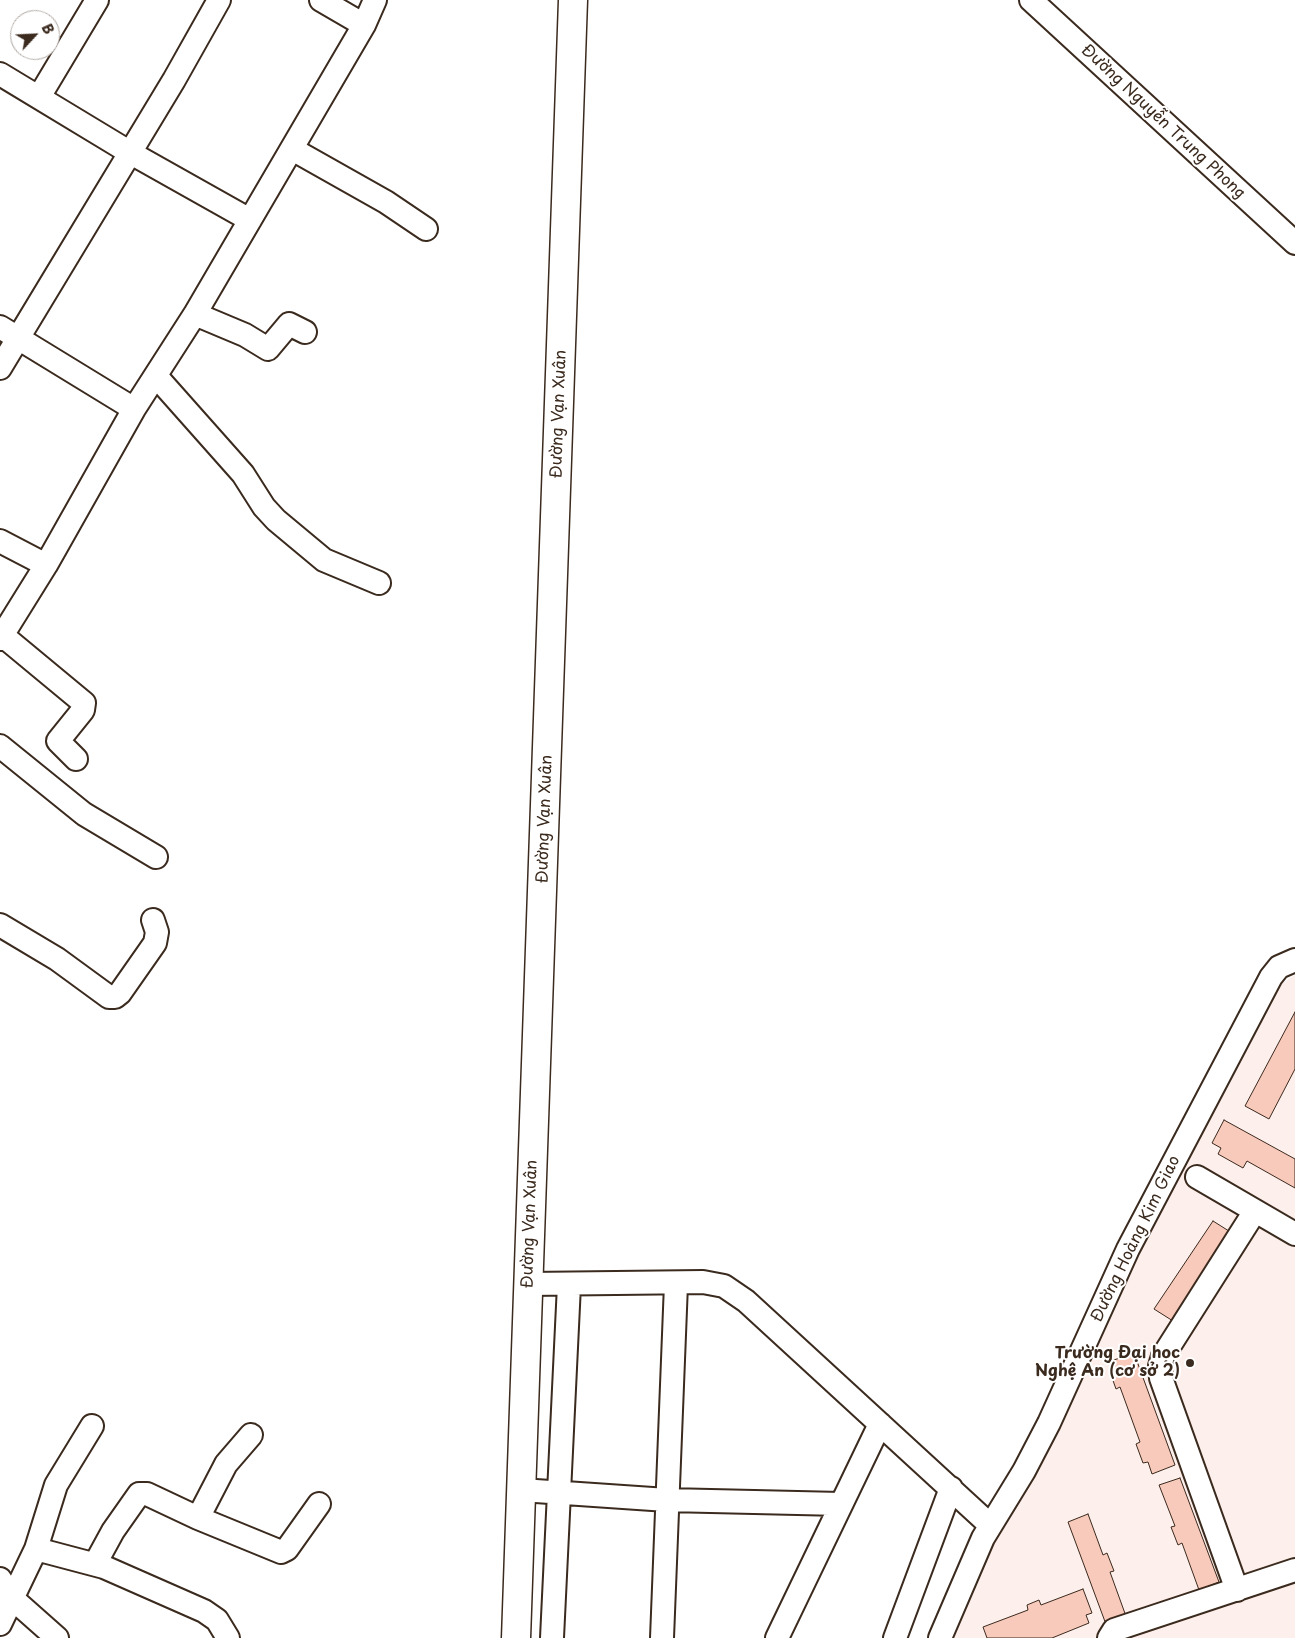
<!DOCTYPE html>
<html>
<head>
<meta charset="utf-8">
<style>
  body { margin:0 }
  #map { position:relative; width:1295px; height:1638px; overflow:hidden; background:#fff; font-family:"Playpen Sans",sans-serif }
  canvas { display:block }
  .north { position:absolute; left:10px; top:10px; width:50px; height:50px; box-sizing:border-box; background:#fff; border:1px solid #b1aaa5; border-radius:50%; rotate:65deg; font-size:14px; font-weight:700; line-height:20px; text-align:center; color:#3b2a1e }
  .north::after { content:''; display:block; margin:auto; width:18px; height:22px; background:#3b2a1e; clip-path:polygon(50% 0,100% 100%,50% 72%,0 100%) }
</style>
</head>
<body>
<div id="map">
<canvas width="1295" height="1638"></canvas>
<div class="north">B</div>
</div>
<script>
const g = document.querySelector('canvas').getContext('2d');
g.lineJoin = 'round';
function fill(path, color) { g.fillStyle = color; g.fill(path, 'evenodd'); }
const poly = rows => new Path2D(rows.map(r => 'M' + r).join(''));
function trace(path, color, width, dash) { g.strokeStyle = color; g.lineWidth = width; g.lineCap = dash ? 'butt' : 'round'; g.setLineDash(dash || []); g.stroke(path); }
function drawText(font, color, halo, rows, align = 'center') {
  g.font = font + ' "Playpen Sans",sans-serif'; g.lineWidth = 4; g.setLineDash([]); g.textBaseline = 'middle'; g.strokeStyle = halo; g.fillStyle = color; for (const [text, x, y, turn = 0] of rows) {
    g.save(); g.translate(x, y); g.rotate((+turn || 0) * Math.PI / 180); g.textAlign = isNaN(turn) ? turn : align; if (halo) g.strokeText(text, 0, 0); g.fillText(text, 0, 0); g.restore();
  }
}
fill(poly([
  [1295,975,1295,1638,946,1638,1123,1283,1273,989]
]), '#fdefeb');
const building = poly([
  [1295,1012,1295,1069,1269,1119,1245,1106,1295,1012],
  [1224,1120,1295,1159,1295,1188,1247,1161,1243,1168,1218,1154,1221,1148,1212,1143,1224,1120],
  [1213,1221,1232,1233,1173,1321,1154,1309,1213,1221],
  [1134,1353,1175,1465,1152,1474,1148,1462,1143,1463,1136,1444,1140,1442,1120,1387,1116,1389,1110,1372,1114,1371,1111,1361,1134,1353],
  [1180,1478,1219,1582,1199,1590,1182,1543,1178,1545,1171,1527,1175,1526,1159,1485,1180,1478],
  [1088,1514,1103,1555,1107,1553,1114,1571,1110,1572,1127,1619,1107,1627,1068,1522,1088,1514],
  [1083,1589,1092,1613,1086,1615,1089,1623,1052,1638,987,1638,983,1627,1028,1610,1027,1605,1039,1600,1041,1605,1083,1589]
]);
fill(building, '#f8cabc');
trace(building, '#3b2a1e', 1);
const minor = poly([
  [321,0,364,25],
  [1031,0,1295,243],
  [0,74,129,152,250,220],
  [39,97,97,0],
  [292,149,386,202,426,229],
  [195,314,245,335,268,349,289,324,305,332],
  [0,327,134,409],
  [0,368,174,80,219,0],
  [156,376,243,474,264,507,276,520,324,560,379,583],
  [0,541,46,565],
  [2,635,84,703,83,710,58,741,76,759],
  [0,639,46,565,134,409,195,314,364,25,375,0],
  [0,746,84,814,156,857],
  [0,925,57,959,109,997,115,997,120,993,155,943,157,932,153,920],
  [1197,1177,1295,1234],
  [528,1284,703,1282,724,1286,746,1301,990,1525],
  [521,1490,667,1500,841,1504],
  [198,1518,226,1464,251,1435],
  [36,1549,104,1567,204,1611,217,1620,228,1638],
  [95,1564,113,1531,139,1494,147,1494,198,1518,281,1552,287,1549,319,1504],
  [0,1579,13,1599,57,1638],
  [1237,1590,1161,1378,1160,1366,1163,1356,1255,1211],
  [0,1624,36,1549,56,1485,92,1426],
  [552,1638,569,1285],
  [662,1638,676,1284],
  [777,1638,880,1424],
  [895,1638,951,1488],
  [940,1638,983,1538,1024,1471,1049,1423,1128,1249,1271,977,1279,967,1295,960],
  [1109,1638,1114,1630,1295,1570]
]);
const major = poly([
  [516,1638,573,0]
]);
trace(minor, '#3b2a1e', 26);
trace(major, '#3b2a1e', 31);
trace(minor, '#fff', 22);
trace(major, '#fff', 28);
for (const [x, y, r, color] of [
  [1190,1363,5,"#3b2a1e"]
]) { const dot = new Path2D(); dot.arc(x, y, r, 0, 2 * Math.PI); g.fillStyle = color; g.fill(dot); trace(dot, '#fff', 2); }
drawText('16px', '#3b2a1e', '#fff', [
  ["Đường Nguyễn Trung Phong",1163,122,43],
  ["Đường Vạn Xuân",559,414,-88],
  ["Đường Vạn Xuân",545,819,-88],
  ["Đường Vạn Xuân",530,1224,-88],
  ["Đường Hoàng Kim Giao",1136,1239,-64]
]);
drawText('bold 16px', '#3b2a1e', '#fff', [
  ["Trường Đại học",1180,1354],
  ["Nghệ An (cơ sở 2)",1180,1372]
], 'right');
</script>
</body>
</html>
